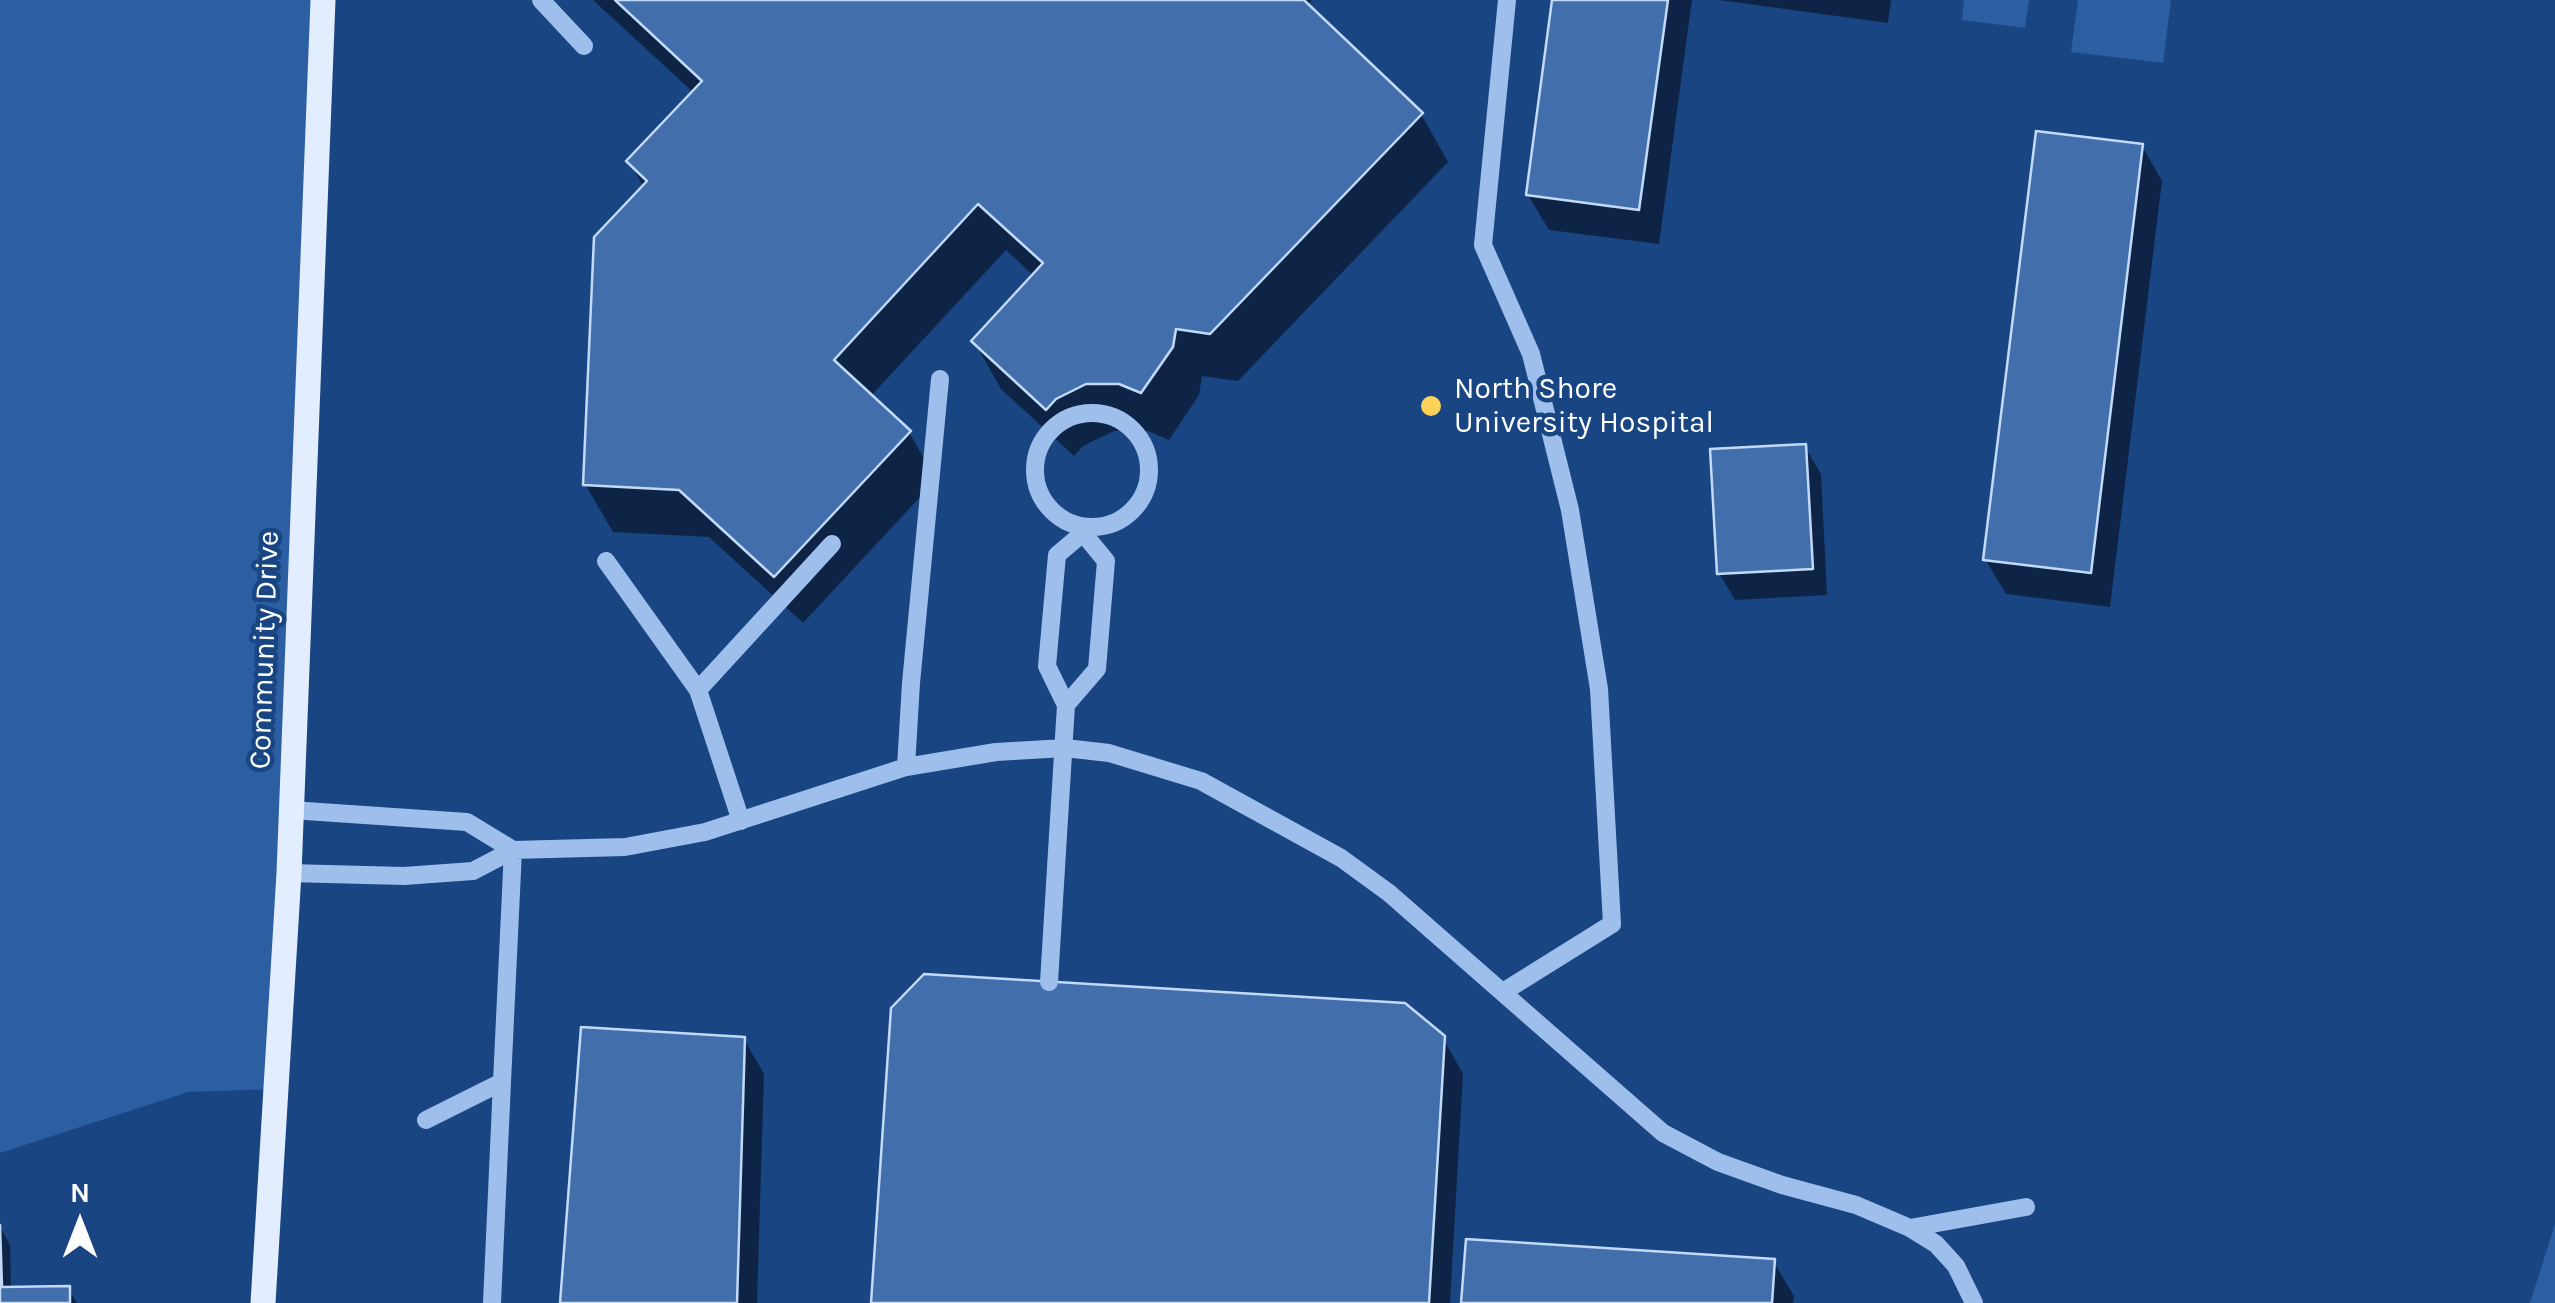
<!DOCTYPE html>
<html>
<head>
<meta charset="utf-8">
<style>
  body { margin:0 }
  #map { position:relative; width:2555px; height:1303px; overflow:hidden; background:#194583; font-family:Karla,sans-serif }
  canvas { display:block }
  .north { position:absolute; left:30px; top:1173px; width:100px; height:100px; -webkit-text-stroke:8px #194583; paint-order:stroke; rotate:0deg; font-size:28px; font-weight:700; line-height:40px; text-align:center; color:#fff }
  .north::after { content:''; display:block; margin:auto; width:35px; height:45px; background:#fff; clip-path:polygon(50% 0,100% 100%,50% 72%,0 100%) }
</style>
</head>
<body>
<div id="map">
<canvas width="2555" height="1303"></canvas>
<div class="north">N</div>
</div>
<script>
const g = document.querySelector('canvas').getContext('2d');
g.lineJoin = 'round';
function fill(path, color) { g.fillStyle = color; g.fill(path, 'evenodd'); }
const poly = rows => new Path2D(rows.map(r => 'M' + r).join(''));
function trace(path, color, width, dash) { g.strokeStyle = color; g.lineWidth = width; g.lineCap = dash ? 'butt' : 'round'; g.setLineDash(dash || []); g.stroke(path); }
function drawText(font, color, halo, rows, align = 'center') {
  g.font = font + ' Karla,sans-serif'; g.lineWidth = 9; g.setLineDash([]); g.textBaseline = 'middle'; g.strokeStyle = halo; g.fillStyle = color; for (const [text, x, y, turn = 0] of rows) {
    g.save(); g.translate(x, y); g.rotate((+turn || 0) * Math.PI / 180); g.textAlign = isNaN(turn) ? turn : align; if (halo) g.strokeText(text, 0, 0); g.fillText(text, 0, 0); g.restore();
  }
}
fill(poly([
  [0,0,323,0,276,1089,188,1092,0,1153],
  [1964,0,2029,0,2025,28,1962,20],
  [2078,0,2171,0,2163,63,2071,52],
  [2555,1224,2555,1303,2530,1303]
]), '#2c5ea2');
fill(poly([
  [593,0,1312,0,1307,6,1421,114,1448,162,1238,381,1202,376,1199,395,1169,440,1148,431,1114,431,1083,446,1074,456,1001,389,974,341,1034,276,1006,250,870,397,909,432,936,480,803,623,709,537,613,532,585,484,644,188,630,162,694,93],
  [1555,0,1692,0,1659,244,1549,230,1528,195],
  [1719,0,1891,0,1888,23],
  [2142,146,2162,181,2110,607,2006,594,1985,559],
  [1805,447,1821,474,1827,595,1735,600,1719,573],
  [1443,1038,1463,1074,1450,1303,873,1303],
  [744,1039,764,1074,757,1303,563,1303],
  [0,1227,10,1245,11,1289,68,1288,77,1303,0,1303],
  [1773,1261,1794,1296,1793,1303,1464,1303]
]), '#0007');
const building = poly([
  [615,0,1304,0,1423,113,1210,334,1176,329,1173,347,1141,393,1119,384,1086,384,1056,399,1046,410,971,341,1043,263,978,204,834,360,911,431,774,577,679,490,583,485,594,237,647,181,626,161,702,81,615,0],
  [1552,0,1668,0,1639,210,1526,195,1552,0],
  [2036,131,2143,144,2091,573,1983,560,2036,131],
  [1806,444,1813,569,1717,574,1710,449,1806,444],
  [924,974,1405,1003,1445,1036,1429,1303,871,1303,891,1008,924,974],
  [581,1027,745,1037,737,1303,560,1303,581,1027],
  [0,1225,2,1287,70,1286,70,1303,0,1303,0,1225],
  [1466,1239,1775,1259,1772,1303,1461,1303,1466,1239]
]);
fill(building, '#426fac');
trace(building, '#c2daf8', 2.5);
trace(poly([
  [541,0,584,46],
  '1035 470a57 57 0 1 1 114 0a57 57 0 1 1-114 0Z',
  [606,561,698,690],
  [1066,705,1097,669,1106,561,1083,533,1083,527],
  [906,767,911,683,940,379],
  [291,810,467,822,513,850],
  [741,821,698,690,832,544],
  [289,873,404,876,473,871,513,850,625,847,705,832,906,767,996,752,1065,748,1109,753,1201,781,1341,858,1389,893,1663,1133,1718,1162,1782,1185,1856,1205,1910,1228,1936,1244,1956,1266,1974,1303],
  [1049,982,1066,705,1047,666,1057,555,1083,533],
  [1503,992,1612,924,1599,689,1570,510,1531,354,1483,245,1507,0],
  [502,1082,513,850],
  [426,1120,502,1082,492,1303],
  [1910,1228,2026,1207]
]), '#9ebfeb', 18);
trace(poly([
  [263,1303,289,873,323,0]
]), '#e2edff', 25);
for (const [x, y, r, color] of [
  [1431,406,12,"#fed259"]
]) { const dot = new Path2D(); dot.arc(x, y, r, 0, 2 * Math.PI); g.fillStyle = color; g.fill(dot); trace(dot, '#194583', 4); }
drawText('30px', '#fff', '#194583', [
  ["North Shore",1454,389],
  ["University Hospital",1454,423]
], 'left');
drawText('30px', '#fff', '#194583', [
  ["Community Drive",265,650,-88]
]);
</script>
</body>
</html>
